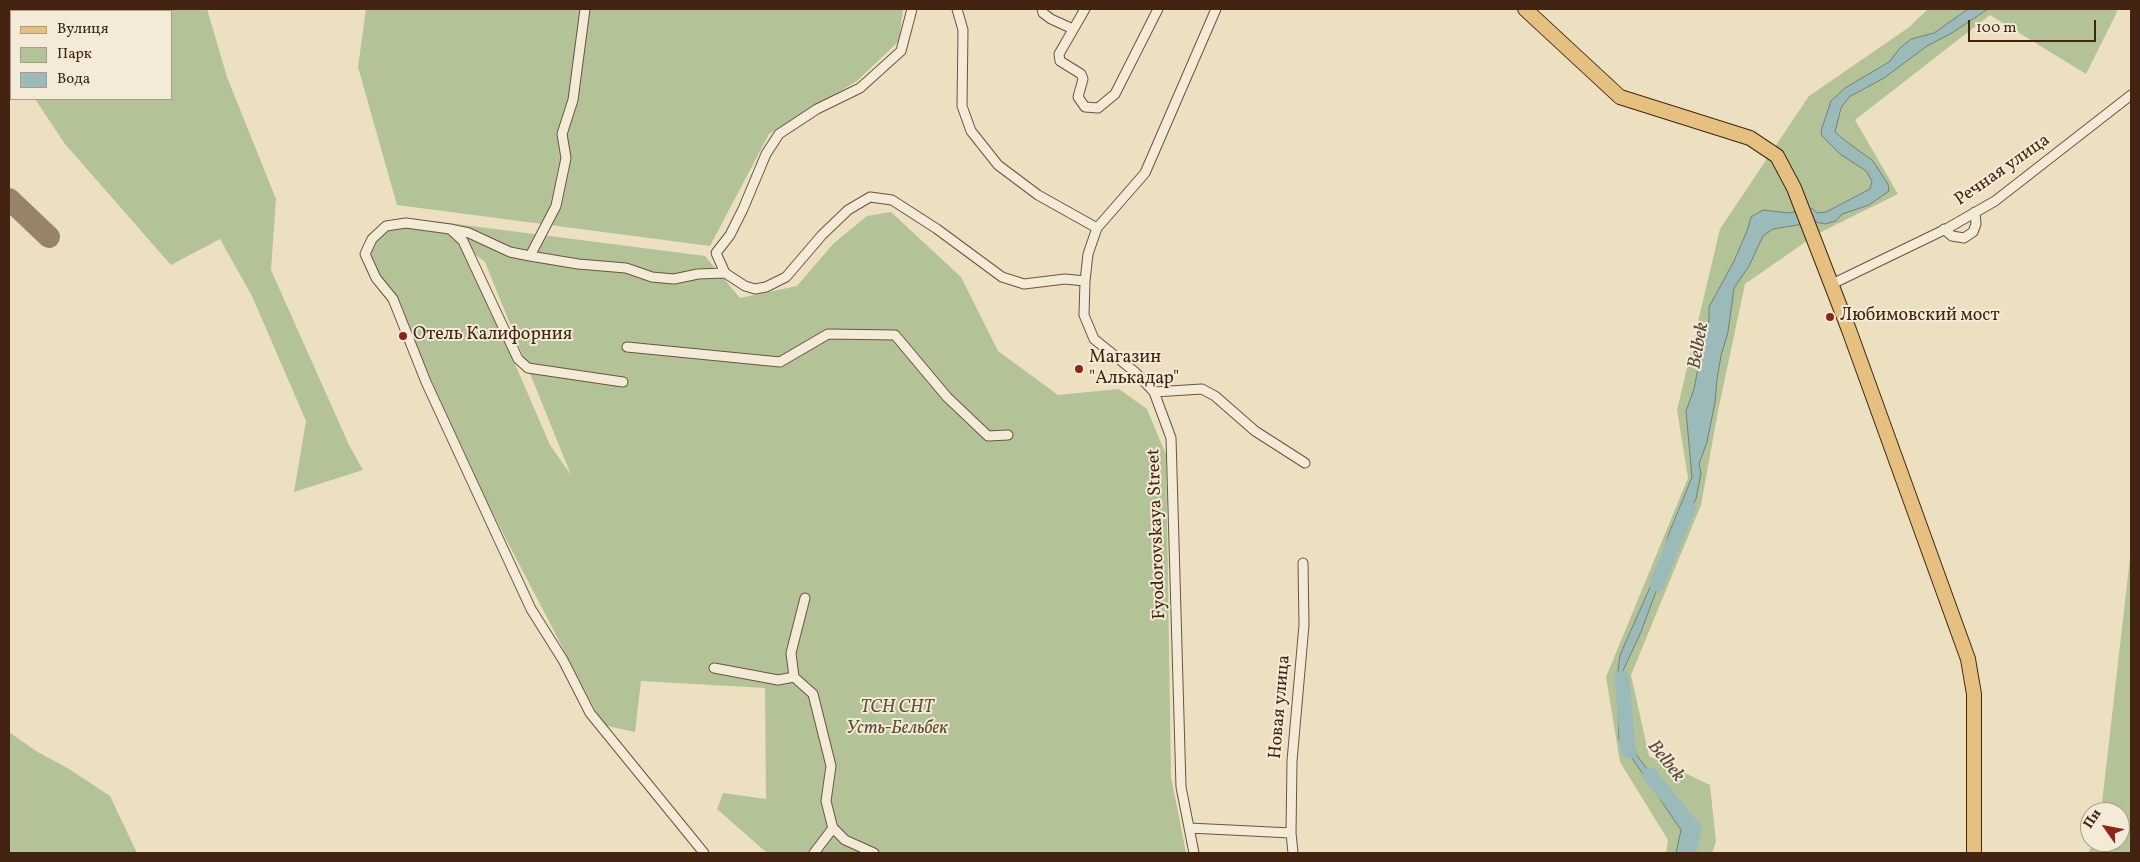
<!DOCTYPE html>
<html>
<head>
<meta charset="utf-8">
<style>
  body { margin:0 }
  #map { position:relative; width:2140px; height:862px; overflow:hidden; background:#ece0c1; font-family:Vollkorn,serif }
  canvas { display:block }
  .frame { position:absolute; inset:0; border:10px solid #432412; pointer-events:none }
  .legend { position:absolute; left:10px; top:10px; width:162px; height:90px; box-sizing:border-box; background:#f3ebd7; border:1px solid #ad9b88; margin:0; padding:6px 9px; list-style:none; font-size:15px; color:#432412 }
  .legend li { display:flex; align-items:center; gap:10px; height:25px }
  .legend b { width:25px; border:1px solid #ad9b88 }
  .north { position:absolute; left:2080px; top:802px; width:50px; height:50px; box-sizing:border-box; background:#f3ebd7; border:1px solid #ad9b88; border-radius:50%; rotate:303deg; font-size:14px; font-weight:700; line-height:20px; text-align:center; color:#432412 }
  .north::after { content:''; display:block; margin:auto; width:18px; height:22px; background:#8f2418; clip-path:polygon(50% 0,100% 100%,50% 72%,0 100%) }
  .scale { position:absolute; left:1968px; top:20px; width:128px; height:22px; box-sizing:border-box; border:2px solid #432412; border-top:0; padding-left:6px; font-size:15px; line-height:18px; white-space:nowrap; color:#432412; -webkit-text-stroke:4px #f3ebd7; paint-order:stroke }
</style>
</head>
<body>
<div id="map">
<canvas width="2140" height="862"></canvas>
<div class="frame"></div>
<ul class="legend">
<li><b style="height:6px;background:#e6c080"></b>Вулиця</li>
<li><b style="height:14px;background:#b3c397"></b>Парк</li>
<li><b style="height:14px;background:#9abbba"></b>Вода</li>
</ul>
<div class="north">Пн</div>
<div class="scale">100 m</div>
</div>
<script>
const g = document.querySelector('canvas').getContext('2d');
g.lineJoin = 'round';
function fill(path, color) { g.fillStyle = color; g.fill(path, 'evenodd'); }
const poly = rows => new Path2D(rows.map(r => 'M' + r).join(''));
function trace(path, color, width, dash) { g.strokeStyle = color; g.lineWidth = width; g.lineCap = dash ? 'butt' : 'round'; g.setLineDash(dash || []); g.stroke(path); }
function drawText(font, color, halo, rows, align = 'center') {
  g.font = font + ' Vollkorn,serif'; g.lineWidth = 4; g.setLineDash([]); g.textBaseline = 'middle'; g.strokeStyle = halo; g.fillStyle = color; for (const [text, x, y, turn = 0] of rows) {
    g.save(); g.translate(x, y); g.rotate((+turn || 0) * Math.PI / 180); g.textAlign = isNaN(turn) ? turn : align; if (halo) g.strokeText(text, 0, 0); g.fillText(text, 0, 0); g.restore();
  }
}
fill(poly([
  [9,9,207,9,227,77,276,199,271,270,349,445,363,470,294,492,306,421,252,296,220,239,171,265,65,144,35,99,171,99,171,11,11,11,11,68,9,64],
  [366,9,903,9,899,41,857,81,769,134,710,246,397,205,358,67],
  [1928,9,2116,9,2117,12,2086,74,1990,15,1855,120,1898,194,1817,234,1745,284,1718,411,1701,505,1631,675,1649,756,1710,785,1716,842,1712,853,1666,853,1668,840,1620,762,1606,677,1688,478,1677,410,1720,229,1809,96,1908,28],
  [891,212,961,277,998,351,1058,395,1119,389,1147,409,1166,455,1171,777,1186,853,767,853,717,809,723,793,766,799,765,688,641,681,635,732,603,725,493,514,433,384,382,280,368,254,374,241,386,228,406,225,442,229,433,221,705,256,740,298,797,286,833,244,867,216],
  [464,246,485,262,571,475,550,445],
  [2131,549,2131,853,2088,853,2094,842,2120,842,2120,812,2101,812],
  [9,732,36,751,69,769,110,796,137,853,9,853]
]), '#b3c397');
const water = poly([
  [1968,9,1988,9,1952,33,1927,46,1884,78,1849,97,1841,108,1835,132,1843,139,1873,161,1888,184,1889,191,1869,205,1842,214,1836,221,1825,224,1816,222,1773,229,1763,236,1749,266,1734,288,1728,332,1721,356,1717,379,1715,402,1707,442,1699,464,1701,473,1696,499,1680,527,1641,632,1621,675,1627,684,1623,698,1627,738,1631,748,1694,829,1689,853,1676,853,1681,830,1619,739,1617,678,1620,655,1663,558,1668,536,1692,477,1686,411,1694,389,1704,337,1709,320,1709,307,1734,261,1747,231,1751,217,1763,210,1789,213,1812,208,1817,213,1826,212,1870,189,1872,181,1866,171,1840,154,1822,136,1821,131,1831,101,1845,88,1889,62,1900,48,1911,39,1934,33,1968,9]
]);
fill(water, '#9abbba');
trace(water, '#777f77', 1);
trace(poly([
  [1657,584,1688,508],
  [1622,678,1628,749,1630,751],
  [1650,775,1694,829,1689,853]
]), '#9abbba', 15);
trace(poly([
  [9,199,49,237]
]), '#98826a', 22);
const minor = poly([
  [957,9,963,30,962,106,971,131,998,165,1038,195,1097,228],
  [1042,9,1043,13,1051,19,1073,29],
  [1085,9,1059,54,1060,61,1081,74,1083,79,1078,97,1085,107,1098,108,1115,94,1158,9],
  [450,229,469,233,510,252,530,256,578,264,626,268,652,277,674,279,698,274,725,273,745,286,755,289,766,287,786,277,822,235,848,210,870,197,892,200,937,229,1002,277,1024,284,1065,279,1085,281],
  [1944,229,1952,236,1964,238,1973,232,1976,224,1975,212],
  [530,256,556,206,566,158,562,134,573,100,585,9],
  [725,273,716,253,730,235,743,209,766,154,779,134,817,109,860,88,901,51,912,9],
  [1830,285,1948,228,1995,201,2131,95],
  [627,347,780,362,828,334,895,335,947,397,988,436,1008,435],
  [623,382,528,368,518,359,463,241,450,229,406,223,386,226,372,239,365,254,376,278,393,299,426,382,531,609,563,660,590,713,704,853],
  [1154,392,1202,389,1215,396,1255,431,1305,463],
  [805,598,791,653,794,677,813,694,831,766,826,801,832,825,833,828,845,840,874,853],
  [714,668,778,680,794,677],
  [1189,828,1291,833],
  [814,853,833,828],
  [1194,853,1181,787,1171,438,1154,392,1135,372,1094,339,1084,315,1085,281,1088,254,1097,228,1145,173,1216,9],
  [1293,853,1291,833,1292,761,1304,625,1303,563]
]);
const primary = poly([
  [1525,9,1620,97,1750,138,1777,156,1794,188,1849,330,1968,659,1974,694,1974,853]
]);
trace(minor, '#6d533e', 11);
trace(primary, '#432412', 16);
trace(minor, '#f3ebd7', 9);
trace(primary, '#e6c080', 14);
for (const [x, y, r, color] of [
  [1830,317,5,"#8f2418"],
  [403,336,5,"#8f2418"],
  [1079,369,5,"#8f2418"]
]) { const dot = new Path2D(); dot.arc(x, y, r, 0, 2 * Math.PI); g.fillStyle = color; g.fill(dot); trace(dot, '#f3ebd7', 2); }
drawText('18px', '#432412', '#f3ebd7', [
  ["Речная улица",2003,171,-35],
  ["Fyodorovskaya Street",1158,534,-92],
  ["Новая улица",1281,707,-85]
]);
drawText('18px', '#432412', '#f3ebd7', [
  ["Любимовский мост",1840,317],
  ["Отель Калифорния",413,336],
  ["Магазин",1089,359],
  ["\"Алькадар\"",1089,380]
], 'left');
drawText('italic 18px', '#5f4c33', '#f3ebd7', [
  ["ТСН СНТ",897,709],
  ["Усть-Бельбек",897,730]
]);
drawText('italic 19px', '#594a3c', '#f3ebd7', [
  ["Belbek",1700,346,-80],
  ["Belbek",1665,762,51]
]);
</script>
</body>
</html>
